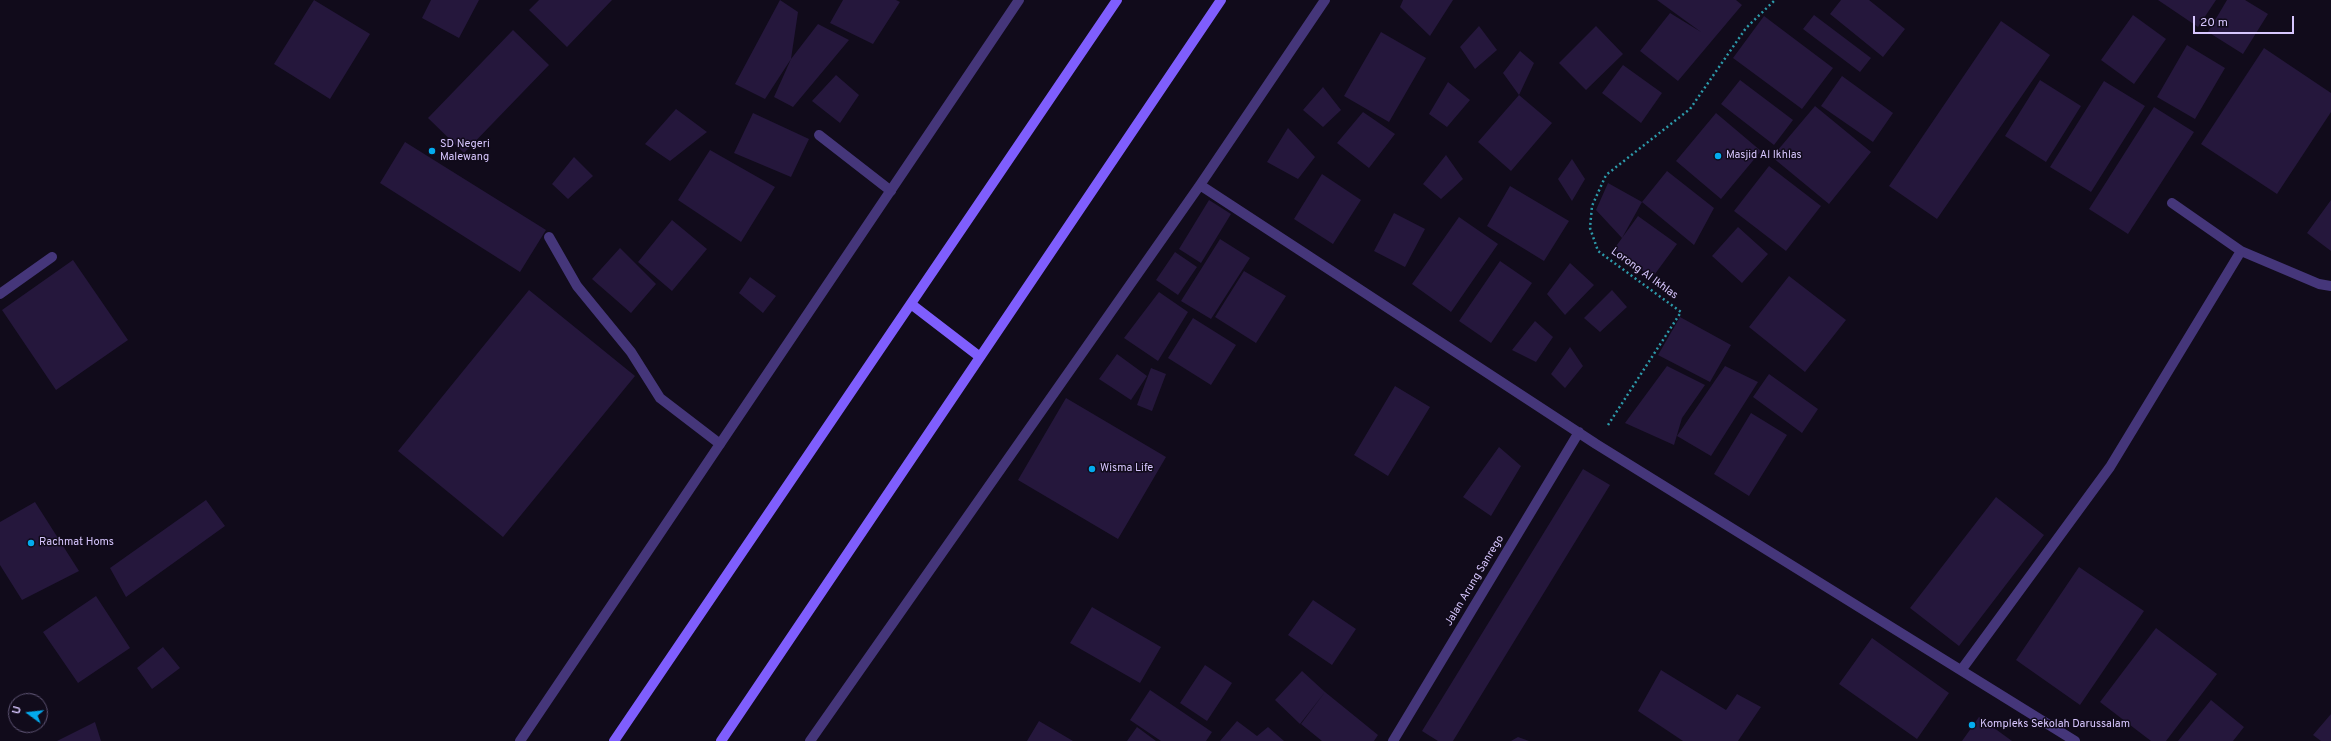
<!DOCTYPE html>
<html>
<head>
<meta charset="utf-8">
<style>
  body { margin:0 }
  #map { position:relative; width:2331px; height:741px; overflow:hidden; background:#110b1b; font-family:Overpass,sans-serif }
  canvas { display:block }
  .north { position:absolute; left:8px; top:693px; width:40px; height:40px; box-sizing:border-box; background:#110b1b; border:1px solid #605676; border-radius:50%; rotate:285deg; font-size:11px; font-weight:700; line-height:16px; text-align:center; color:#d7c6fe }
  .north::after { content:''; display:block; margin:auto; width:14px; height:18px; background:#03abee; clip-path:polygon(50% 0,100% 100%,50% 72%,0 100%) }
  .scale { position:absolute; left:2193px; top:16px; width:101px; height:18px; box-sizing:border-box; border:2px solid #d7c6fe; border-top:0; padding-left:5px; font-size:12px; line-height:14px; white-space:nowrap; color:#d7c6fe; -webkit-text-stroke:3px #110b1b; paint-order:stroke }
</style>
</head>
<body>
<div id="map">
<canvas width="2331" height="741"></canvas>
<div class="north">U</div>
<div class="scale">20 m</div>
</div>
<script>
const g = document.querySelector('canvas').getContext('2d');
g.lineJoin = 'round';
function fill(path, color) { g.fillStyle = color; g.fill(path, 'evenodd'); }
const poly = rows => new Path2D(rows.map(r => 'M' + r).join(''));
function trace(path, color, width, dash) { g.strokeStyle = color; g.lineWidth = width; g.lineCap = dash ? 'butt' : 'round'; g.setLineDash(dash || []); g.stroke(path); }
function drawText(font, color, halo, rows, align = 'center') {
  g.font = font + ' Overpass,sans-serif'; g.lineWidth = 3; g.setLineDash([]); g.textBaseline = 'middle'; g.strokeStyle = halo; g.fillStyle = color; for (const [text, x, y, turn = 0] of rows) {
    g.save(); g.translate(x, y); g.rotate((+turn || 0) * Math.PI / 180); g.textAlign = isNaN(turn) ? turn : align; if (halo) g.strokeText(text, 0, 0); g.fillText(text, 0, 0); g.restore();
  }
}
fill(poly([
  [314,0,370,34,330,99,274,64],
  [431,0,479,0,459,38,422,18],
  [539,0,612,0,567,47,529,10],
  [780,0,798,12,791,59,765,99,735,84],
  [843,0,896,0,900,2,873,44,830,23],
  [1403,0,1453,0,1430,36,1400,7],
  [1657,0,1736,0,1742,5,1678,81,1640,51,1670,13,1701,32],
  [1841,0,1869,0,1905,29,1883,57,1830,14],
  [2158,0,2216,0,2198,27],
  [2227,0,2245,0,2268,14,2243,54,2208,32],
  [1814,15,1871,58,1860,72,1803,29],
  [2133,15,2166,39,2134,84,2101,60],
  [1764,16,1833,68,1802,109,1733,58],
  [2001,21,2050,55,1937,219,1889,186],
  [818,24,849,40,793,107,774,97,791,59],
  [1479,26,1497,50,1475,69,1460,47],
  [1596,26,1623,54,1586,90,1559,63],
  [513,30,549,65,464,153,428,118],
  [1381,32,1426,58,1389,122,1344,96],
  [2187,45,2225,68,2195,119,2157,97],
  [2264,48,2331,93,2331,112,2277,194,2201,144],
  [1520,51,1534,63,1519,95,1503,73],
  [1623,65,1662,93,1641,123,1602,93],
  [836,75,859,95,840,123,812,101],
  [1842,76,1893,113,1873,142,1821,106],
  [1740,80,1793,120,1774,145,1721,104],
  [2040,80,2081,106,2046,162,2005,136],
  [2104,81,2145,106,2091,192,2050,167],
  [1448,82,1470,100,1447,127,1429,114],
  [1323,87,1341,110,1323,127,1303,110],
  [1519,95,1552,123,1511,171,1478,142],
  [1815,106,1871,152,1829,204,1772,157],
  [2154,107,2194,132,2128,234,2089,209],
  [676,109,707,132,670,161,645,144],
  [1363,112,1395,134,1369,168,1337,143],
  [753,113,809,139,791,177,734,153],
  [1716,113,1761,151,1721,199,1676,161],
  [1288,128,1315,157,1298,179,1267,162],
  [405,142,546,230,520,272,380,183],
  [710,150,775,187,741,242,678,200],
  [1446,155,1463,179,1441,199,1423,184],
  [574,157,593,176,568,199,552,184],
  [1572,159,1585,179,1572,201,1558,179],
  [1769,166,1821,206,1786,251,1734,211],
  [1667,171,1714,208,1694,245,1642,202],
  [1322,174,1361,200,1333,244,1294,219],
  [1608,183,1642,202,1622,238,1638,216,1677,244,1652,278,1614,249,1622,238,1596,210],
  [1510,186,1569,221,1544,261,1487,226],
  [1209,200,1231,214,1201,263,1179,249],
  [2331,200,2331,251,2307,233],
  [1394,213,1425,229,1405,267,1374,251],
  [1459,217,1498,244,1451,312,1412,284],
  [672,220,707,249,672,291,638,262],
  [1738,227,1768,254,1742,283,1712,256],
  [1220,239,1250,258,1211,319,1181,301],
  [620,248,656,284,631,313,592,279],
  [1175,252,1197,267,1178,295,1156,280],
  [73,260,128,340,56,390,2,310],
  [1500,261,1532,283,1491,343,1459,321],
  [1570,263,1594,285,1565,315,1547,294],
  [1244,271,1286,296,1256,343,1215,317],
  [1789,276,1846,320,1805,372,1749,327],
  [750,277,776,296,763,313,739,293],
  [529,290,635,376,503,537,398,451],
  [1612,290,1627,307,1600,332,1584,318],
  [1159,292,1188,312,1158,361,1124,338],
  [1680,317,1731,345,1710,382,1658,355],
  [1193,318,1236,345,1211,385,1168,358],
  [1535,321,1553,337,1536,362,1512,350],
  [1570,347,1583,366,1565,388,1551,374],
  [1117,354,1147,376,1131,400,1099,379],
  [1667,366,1705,385,1682,418,1674,445,1625,423],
  [1725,366,1758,382,1711,456,1677,436],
  [1151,368,1166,374,1152,411,1137,405],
  [1769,374,1818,409,1802,433,1753,397],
  [1395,386,1430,407,1388,476,1354,455],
  [1066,398,1166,457,1118,539,1018,480],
  [1751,413,1787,435,1749,496,1714,474],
  [1499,447,1521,466,1491,516,1463,497],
  [1583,469,1610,485,1453,741,1438,741,1422,731],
  [1996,497,2044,535,1959,646,1910,608],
  [206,500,225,526,126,597,110,568],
  [35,502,79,571,22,600,0,565,0,522],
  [2079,567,2144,611,2080,705,2016,660],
  [96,596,130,648,78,683,43,632],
  [1313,600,1356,629,1332,665,1288,635],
  [1092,607,1161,647,1140,683,1070,643],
  [2156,628,2217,674,2166,741,2151,741,2100,702],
  [1872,638,1949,693,1917,739,1839,684],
  [163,647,180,668,152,689,137,668],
  [1205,665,1232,683,1207,721,1180,703],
  [1661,670,1726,710,1737,694,1761,707,1738,741,1683,741,1638,711],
  [1302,671,1325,692,1300,724,1275,700],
  [1150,690,1212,732,1206,741,1161,741,1130,720],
  [1325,692,1378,735,1374,741,1322,741,1301,724],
  [2211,700,2244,727,2233,741,2178,741],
  [2331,714,2331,741,2321,741,2313,735],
  [1979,717,2012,741,1962,741],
  [1039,721,1073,741,1027,741],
  [1237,721,1257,736,1268,727,1284,741,1220,741],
  [95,722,101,741,57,741],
  [1137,727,1156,741,1127,741],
  [1518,737,1529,741,1511,741]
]), '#25173c');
trace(poly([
  [1608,425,1681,312,1598,251,1590,228,1592,206,1606,175,1690,109,1746,28,1775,0]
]), '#2d9bab', 2.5, [2, 3]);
trace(poly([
  [819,135,891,191],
  [549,237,577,286,631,352,660,398,720,444]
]), '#45367a', 10);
trace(poly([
  [1200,185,1596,444,2075,741],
  [2241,251,2319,284,2331,286],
  [0,294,52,257],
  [1962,669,2110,467,2241,251,2172,203],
  [520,741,1019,0],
  [810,741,1200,185,1325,0],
  [1393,741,1579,432]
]), '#45367a', 10);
trace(poly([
  [911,304,980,357],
  [614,741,1117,0],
  [721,741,1221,0]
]), '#7f5efd', 10);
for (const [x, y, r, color] of [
  [432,151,4,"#03abee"],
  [1718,156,4,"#03abee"],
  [1092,469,4,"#03abee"],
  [31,543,4,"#03abee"],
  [1972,725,4,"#03abee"]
]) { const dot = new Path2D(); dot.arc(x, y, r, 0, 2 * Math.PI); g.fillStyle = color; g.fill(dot); trace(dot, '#110b1b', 1.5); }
drawText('11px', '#d7c6fe', '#110b1b', [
  ["SD Negeri",440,145],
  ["Malewang",440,158],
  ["Masjid Al Ikhlas",1726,156],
  ["Wisma Life",1100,469],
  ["Rachmat Homs",39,543],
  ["Kompleks Sekolah Darussalam",1980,725]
], 'left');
drawText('11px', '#d7c6fe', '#110b1b', [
  ["Lorong Al Ikhlas",1644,274,36],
  ["Jalan Arung Sanrego",1475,581,-59]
]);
</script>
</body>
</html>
